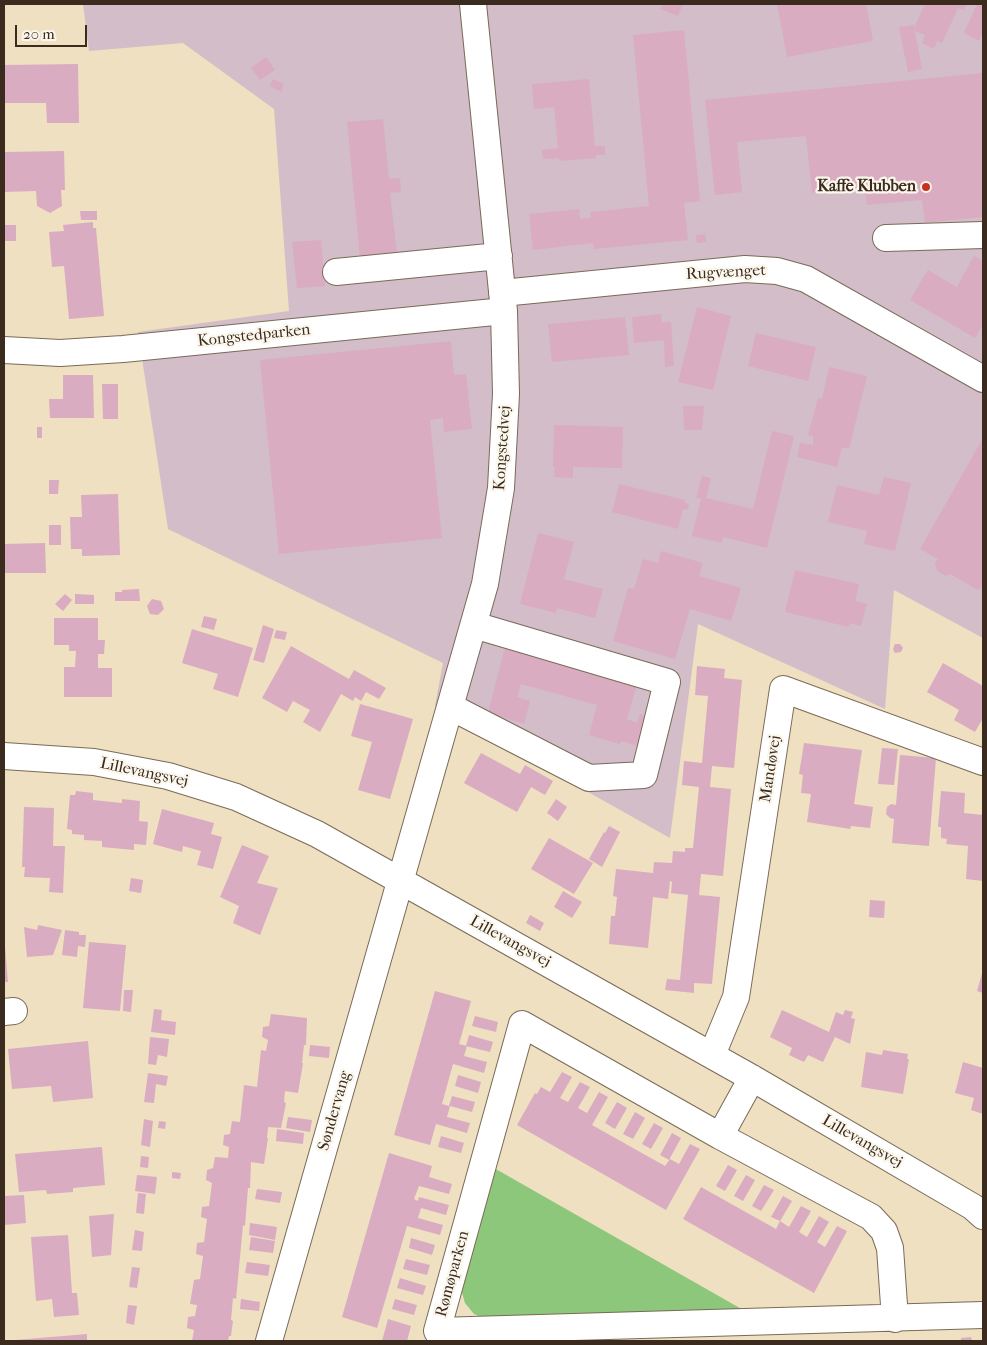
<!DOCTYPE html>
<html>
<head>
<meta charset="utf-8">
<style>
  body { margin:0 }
  #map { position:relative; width:987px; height:1345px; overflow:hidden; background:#eee0c0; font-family:"IM FELL French Canon",serif }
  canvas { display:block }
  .frame { position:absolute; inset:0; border:5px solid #3b2a1e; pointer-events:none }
  .scale { position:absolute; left:15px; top:25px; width:72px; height:22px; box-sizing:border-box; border:2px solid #3b2a1e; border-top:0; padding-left:6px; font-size:15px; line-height:18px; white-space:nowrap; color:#3b2a1e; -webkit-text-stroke:4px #fbf7ec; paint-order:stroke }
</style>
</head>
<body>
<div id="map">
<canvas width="987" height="1345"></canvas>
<div class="frame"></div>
<div class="scale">20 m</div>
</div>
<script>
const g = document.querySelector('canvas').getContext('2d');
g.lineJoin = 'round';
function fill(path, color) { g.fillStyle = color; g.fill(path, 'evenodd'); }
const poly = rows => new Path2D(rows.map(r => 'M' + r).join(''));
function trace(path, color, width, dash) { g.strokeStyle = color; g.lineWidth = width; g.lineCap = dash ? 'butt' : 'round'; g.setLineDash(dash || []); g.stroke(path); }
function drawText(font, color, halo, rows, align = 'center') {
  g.font = font + ' "IM FELL French Canon",serif'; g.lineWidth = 4.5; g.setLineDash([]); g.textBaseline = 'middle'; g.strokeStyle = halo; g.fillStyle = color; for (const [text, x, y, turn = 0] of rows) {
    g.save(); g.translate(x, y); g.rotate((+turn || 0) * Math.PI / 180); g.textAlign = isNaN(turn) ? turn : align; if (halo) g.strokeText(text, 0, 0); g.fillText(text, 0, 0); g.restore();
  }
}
fill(poly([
  [83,4,983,4,983,638,894,590,885,709,698,624,670,838,435,706,443,663,168,529,138,332,289,311,274,109,183,43,89,51]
]), '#d2bdc8');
fill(poly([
  [494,1168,745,1311,484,1318,474,1314,465,1303,461,1289]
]), '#8cc77c');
fill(poly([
  [663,4,683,4,678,16,660,9],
  [777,4,866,4,873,41,787,57],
  [925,4,967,4,964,10,958,8,942,43,937,41,934,49,922,43,925,35,915,31,922,69,908,72,899,27,914,25,914,28],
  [977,4,983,6,983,32,979,41,964,33],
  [684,30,700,201,684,203,688,240,594,249,593,243,533,250,529,214,579,209,580,219,591,218,590,212,649,206,633,35],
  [266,57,275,70,260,80,251,68],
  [78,64,79,123,47,123,46,103,5,103,4,65],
  [983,73,983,217,925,223,922,200,867,205,865,187,812,193,806,136,737,142,742,192,715,195,705,100],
  [273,79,284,84,281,92,270,86],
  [589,79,595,146,605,146,605,155,596,155,596,158,559,161,559,158,543,159,542,150,558,148,554,107,534,109,532,84],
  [383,119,389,179,400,178,401,192,390,193,397,254,360,258,347,122],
  [64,151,65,190,61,190,62,206,50,213,37,206,36,191,4,192,4,152],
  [80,211,97,211,97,220,81,220],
  [93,222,93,228,96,228,104,316,69,319,64,266,52,267,49,232,64,231,63,225],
  [4,225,16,225,16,241,4,241],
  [705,234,706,242,697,243,696,235],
  [321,240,325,286,297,288,292,242],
  [974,256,983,261,983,324,975,338,910,300,928,270,957,287],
  [697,307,731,316,713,390,678,382],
  [661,314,662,330,662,322,671,322,674,366,665,367,664,340,634,343,632,317],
  [625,317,629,355,552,362,548,324],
  [756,333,816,347,808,381,748,366],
  [451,341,454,375,466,374,472,429,444,432,443,418,430,420,442,538,279,554,260,360],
  [829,367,867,376,849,449,842,447,837,467,797,457,800,443,813,445,813,436,808,435,818,398,822,399],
  [63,375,93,375,94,418,50,418,49,399,63,399],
  [102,384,118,384,118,419,103,419],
  [683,406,704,406,702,430,684,430],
  [554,425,623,427,622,468,573,467,573,478,554,477,555,467,553,467],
  [37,427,42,427,42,438,37,438],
  [772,431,794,436,767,548,723,537,722,543,692,536,701,499,696,498,702,476,711,478,706,498,753,509],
  [983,438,983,590,979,588,978,590,950,574,946,576,937,571,935,563,938,559,920,549],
  [884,477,911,483,895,551,864,544,867,531,828,522,837,485,879,495],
  [49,480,59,480,58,494,49,494],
  [619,484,685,500,685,503,689,504,687,510,683,509,678,529,612,512],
  [118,494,120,555,82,556,82,549,71,549,70,517,82,517,81,495],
  [49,525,61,525,61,545,49,545],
  [538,533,574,542,564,579,603,589,595,618,557,608,556,613,520,604],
  [45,543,46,573,4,573,4,544],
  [661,551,703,563,699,576,741,588,731,621,690,609,675,659,613,641,628,588,634,589,643,559,658,563],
  [795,570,859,584,855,601,867,604,861,626,850,623,849,627,785,612],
  [139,589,140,601,115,601,115,592,122,592,122,590],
  [65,594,72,600,63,611,55,604],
  [75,594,94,595,94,604,75,604],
  [152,599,161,601,164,609,158,615,150,614,147,606],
  [204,616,217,619,214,630,201,627],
  [54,618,98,618,98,640,105,640,104,654,98,654,98,668,112,668,112,697,64,697,64,667,75,667,76,651,69,651,69,645,54,645],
  [263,625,274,629,264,663,253,660],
  [192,629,253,648,238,697,213,689,218,674,182,663],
  [276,630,287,632,285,640,274,638],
  [895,644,900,644,903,648,901,652,895,653,893,649],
  [291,646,349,679,354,670,386,688,379,699,366,692,361,701,355,697,353,701,341,694,320,732,303,722,310,710,293,701,287,712,262,698],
  [505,647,637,684,627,719,637,723,640,714,650,717,642,747,621,741,620,744,589,735,597,705,521,684,517,697,530,701,524,724,488,713],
  [943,663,983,686,983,718,975,732,954,720,959,710,927,692],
  [697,666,725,669,724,678,742,680,734,768,712,766,710,787,731,789,723,876,701,874,699,895,720,897,712,984,694,983,694,993,665,990,667,979,680,980,688,895,671,893,672,882,670,881,668,899,653,897,648,948,609,944,611,916,615,916,617,897,613,896,616,869,653,873,654,862,672,863,673,851,685,852,685,848,693,848,699,787,682,785,684,761,702,763,708,696,695,695],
  [360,704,413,719,390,799,358,790,372,742,351,736],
  [804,743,862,750,854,804,873,807,870,828,851,826,850,829,807,822,811,794,801,793,803,775,799,774],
  [882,748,898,749,894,785,878,784],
  [481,753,520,774,525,765,553,781,545,795,531,787,517,812,464,783],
  [900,755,936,758,929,846,892,843,894,819,890,818,886,814,887,807,891,804,896,805],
  [76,791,93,793,93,800,122,803,122,799,140,801,139,821,148,822,146,845,134,844,134,850,102,847,102,841,84,840,84,835,72,834,72,830,67,829,70,795,75,795],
  [941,791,965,793,964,813,983,815,983,881,966,879,968,846,946,844,947,839,941,838,941,827,938,827],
  [556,799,567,807,558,821,547,813],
  [24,807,54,808,53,846,65,846,63,893,49,892,50,878,24,877,25,867,22,867],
  [162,809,214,823,211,834,222,837,213,869,197,865,201,851,183,846,182,852,153,844],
  [609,826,620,832,602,867,589,859,604,832,605,833],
  [549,838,593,863,574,894,531,869],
  [242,845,269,856,257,883,278,888,260,935,233,923,239,906,220,897],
  [131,878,143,880,141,893,129,891],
  [563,891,582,902,572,918,554,907],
  [870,900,885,901,884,918,869,917],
  [530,915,544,923,540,931,526,923],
  [38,925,62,930,53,955,27,957,24,927,37,930],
  [65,930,79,932,79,935,86,935,85,947,78,946,77,957,62,955],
  [89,942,126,945,120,1011,83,1008],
  [4,946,5,946,8,982,4,982],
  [983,970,983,993,977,991],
  [124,990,133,990,131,1012,123,1011],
  [435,991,471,1001,459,1044,467,1046,464,1056,487,1062,484,1073,453,1064,442,1104,449,1106,452,1096,475,1102,472,1112,450,1106,447,1117,470,1123,467,1133,436,1124,430,1145,394,1135],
  [154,1009,162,1010,161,1020,176,1022,175,1035,151,1032],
  [782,1010,829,1032,836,1012,843,1015,845,1010,853,1012,851,1018,855,1019,850,1044,835,1037,823,1062,808,1055,804,1062,789,1055,792,1048,770,1037],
  [271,1014,307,1018,306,1045,304,1045,302,1063,303,1063,298,1093,285,1091,284,1102,286,1103,281,1128,268,1127,267,1138,268,1138,264,1164,251,1162,250,1188,248,1188,245,1226,243,1225,236,1299,233,1298,231,1320,233,1321,231,1336,229,1336,228,1341,192,1341,194,1330,187,1328,188,1317,195,1316,197,1305,190,1304,194,1280,200,1279,203,1256,196,1254,197,1243,204,1242,207,1219,201,1217,202,1207,209,1206,212,1183,206,1180,207,1170,213,1168,215,1157,228,1158,229,1147,223,1145,224,1135,230,1134,232,1121,240,1122,244,1085,257,1087,261,1050,266,1051,268,1040,262,1037,263,1027,269,1026],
  [475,1016,498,1022,496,1032,472,1026],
  [469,1035,493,1042,490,1052,466,1046],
  [150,1037,169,1039,167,1057,158,1055,156,1065,148,1064],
  [88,1041,93,1098,53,1102,51,1086,12,1089,8,1049],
  [310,1045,330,1047,329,1058,309,1056],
  [883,1050,908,1054,907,1059,909,1059,903,1094,861,1087,866,1052,882,1055],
  [963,1062,983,1068,983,1114,971,1110,974,1098,955,1093],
  [562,1072,572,1077,560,1098,568,1102,580,1082,590,1087,578,1108,587,1113,599,1092,608,1097,592,1125,665,1166,670,1159,679,1164,690,1144,700,1149,666,1210,517,1125,535,1093,537,1094,541,1087,550,1092],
  [148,1073,168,1076,166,1086,156,1084,154,1103,144,1102],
  [458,1075,481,1082,478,1093,455,1086],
  [617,1102,627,1108,615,1129,605,1123],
  [635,1112,645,1118,633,1139,623,1134],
  [288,1117,312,1120,310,1132,286,1128],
  [144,1119,153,1121,150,1147,141,1145],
  [159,1121,166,1122,165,1129,158,1128],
  [654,1123,663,1128,651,1149,642,1144],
  [277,1129,304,1133,303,1144,276,1141],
  [672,1133,681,1138,669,1160,660,1155],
  [441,1136,464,1143,461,1153,438,1147],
  [102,1147,105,1185,73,1188,73,1192,47,1194,46,1190,19,1192,15,1154],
  [389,1153,432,1166,429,1177,452,1184,449,1194,419,1186,414,1199,418,1201,419,1197,449,1205,446,1215,421,1208,418,1218,443,1225,440,1235,407,1226,377,1328,342,1317],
  [141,1156,149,1157,148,1168,140,1167],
  [728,1165,737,1170,725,1191,716,1186],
  [172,1172,181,1173,180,1179,172,1178],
  [137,1175,157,1177,155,1194,135,1191],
  [746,1175,755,1180,743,1201,734,1196],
  [764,1185,774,1190,761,1211,752,1206],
  [701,1187,776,1229,780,1221,789,1227,801,1206,811,1211,799,1232,807,1237,819,1216,829,1222,817,1242,825,1247,837,1226,847,1231,814,1293,683,1219],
  [257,1189,282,1192,280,1203,255,1199],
  [138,1193,146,1194,144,1214,136,1213],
  [24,1195,26,1223,4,1225,4,1196],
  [783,1196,792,1201,780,1221,771,1217],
  [114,1214,111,1255,92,1257,89,1216],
  [250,1223,277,1227,275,1240,249,1235],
  [135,1230,144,1232,142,1251,132,1250],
  [68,1235,72,1293,77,1293,79,1315,54,1317,52,1299,36,1301,31,1237],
  [251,1237,275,1241,273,1253,249,1250],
  [411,1238,435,1245,432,1255,409,1248],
  [406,1259,430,1265,427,1275,403,1269],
  [247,1262,270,1265,268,1276,245,1273],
  [132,1267,140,1268,137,1288,129,1287],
  [400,1278,426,1286,423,1295,397,1288],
  [241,1299,260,1302,259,1311,240,1309],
  [395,1299,417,1305,414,1315,392,1309],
  [128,1305,137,1306,134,1325,126,1323],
  [388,1319,411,1326,407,1341,382,1341],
  [87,1334,87,1341,15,1341,15,1340],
  [971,1337,972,1341,961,1341,961,1338]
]), '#daacc1');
const minor = poly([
  [886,238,983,235],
  [336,272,499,256],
  [502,293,745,269,777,271,806,279,983,379],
  [4,350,60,353,123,349,504,311],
  [451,707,589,778,644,775,667,682,474,625],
  [4,756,94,762,168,776,236,797,317,834,752,1078,973,1207,983,1216],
  [4,1012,14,1011],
  [712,1055,736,997,783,689,983,762],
  [752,1078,720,1136,522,1024,437,1331,983,1315],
  [720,1136,871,1217,884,1231,890,1248,895,1319],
  [269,1341,485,584,501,488,506,394,504,311,473,4]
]);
trace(minor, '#7a6a57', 28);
trace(minor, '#fff', 26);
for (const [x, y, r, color] of [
  [926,187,5,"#c8321e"]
]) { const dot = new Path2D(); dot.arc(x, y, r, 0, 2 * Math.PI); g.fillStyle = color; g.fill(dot); trace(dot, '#fbf7ec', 2); }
drawText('bold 16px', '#3b2a1e', '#fbf7ec', [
  ["Kaffe Klubben",916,187]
], 'right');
drawText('16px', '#3b2a1e', '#fbf7ec', [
  ["Rugvænget",726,273,-3],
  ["Kongstedparken",254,336,-6],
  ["Kongstedvej",503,448,-86],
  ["Mandøvej",771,769,-81],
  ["Lillevangsvej",144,773,12],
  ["Lillevangsvej",510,942,29],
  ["Søndervang",335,1111,-74],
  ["Lillevangsvej",862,1142,30],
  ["Rømøparken",453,1274,-75]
]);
</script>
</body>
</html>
